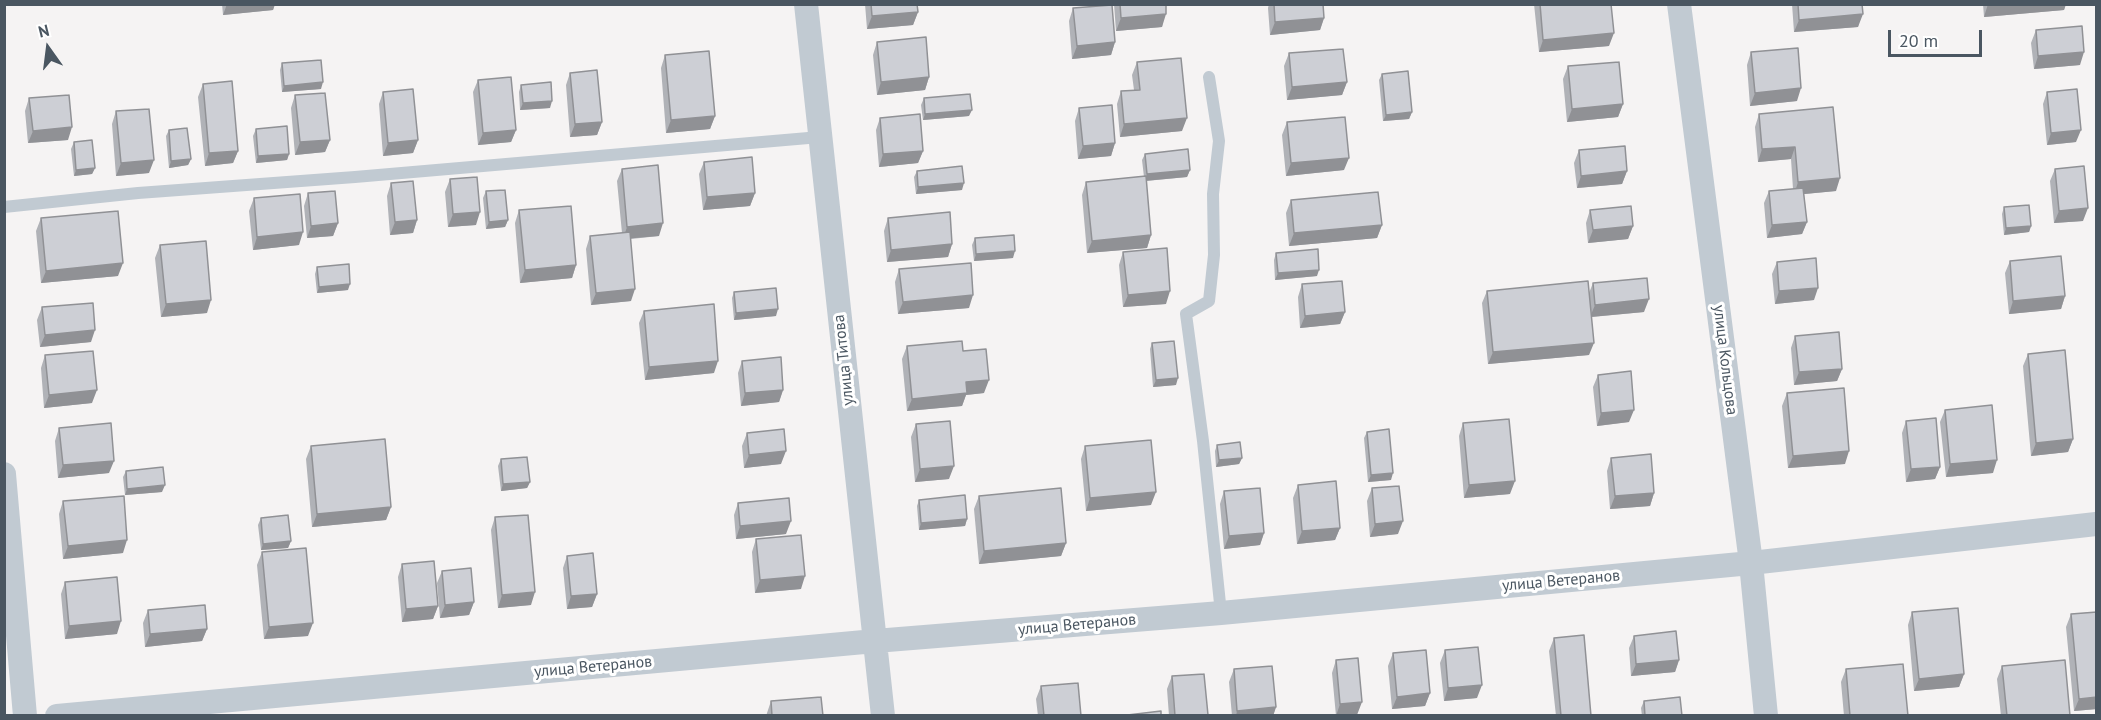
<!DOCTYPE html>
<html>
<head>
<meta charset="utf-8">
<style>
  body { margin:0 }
  #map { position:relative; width:2101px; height:720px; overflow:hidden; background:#f5f3f3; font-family:"PT Sans",sans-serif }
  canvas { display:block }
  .frame { position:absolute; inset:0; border:6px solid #4a5661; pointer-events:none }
  .north { position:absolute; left:18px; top:18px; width:60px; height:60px; -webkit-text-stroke:4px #fff; paint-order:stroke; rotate:346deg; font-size:16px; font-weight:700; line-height:24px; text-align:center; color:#4a5661 }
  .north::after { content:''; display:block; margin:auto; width:21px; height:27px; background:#4a5661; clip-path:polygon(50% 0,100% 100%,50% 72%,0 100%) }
  .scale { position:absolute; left:1888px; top:30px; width:94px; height:27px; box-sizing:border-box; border:3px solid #4a5661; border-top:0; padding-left:8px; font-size:18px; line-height:21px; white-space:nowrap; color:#4a5661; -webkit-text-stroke:4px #fff; paint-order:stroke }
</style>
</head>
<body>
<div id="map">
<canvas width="2101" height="720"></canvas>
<div class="frame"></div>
<div class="north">N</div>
<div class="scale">20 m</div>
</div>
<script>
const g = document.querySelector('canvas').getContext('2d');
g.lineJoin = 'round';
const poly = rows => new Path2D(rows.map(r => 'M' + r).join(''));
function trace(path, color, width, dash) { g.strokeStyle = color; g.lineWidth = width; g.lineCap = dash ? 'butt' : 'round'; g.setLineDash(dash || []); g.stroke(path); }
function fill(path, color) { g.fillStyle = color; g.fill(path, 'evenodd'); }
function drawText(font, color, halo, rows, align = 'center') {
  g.font = font + ' "PT Sans",sans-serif'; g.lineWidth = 6; g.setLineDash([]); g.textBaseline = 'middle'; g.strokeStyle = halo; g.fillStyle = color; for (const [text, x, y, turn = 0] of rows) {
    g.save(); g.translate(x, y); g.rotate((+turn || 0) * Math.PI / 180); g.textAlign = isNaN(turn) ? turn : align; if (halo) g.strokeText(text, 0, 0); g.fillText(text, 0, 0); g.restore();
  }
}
trace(poly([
  [1209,77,1219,141,1213,194,1214,255,1209,301,1186,314,1203,441,1221,613],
  [4,207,138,193,355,177,820,137]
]), '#c1cad2', 12);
trace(poly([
  [806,4,883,716],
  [1679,4,1751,563,1766,716],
  [4,474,25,716],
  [57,716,875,641,1221,613,1751,563,2096,524]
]), '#c1cad2', 24);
fill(poly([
  [222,4,275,4,273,10,223,15],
  [865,4,917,4,918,12,913,25,867,29],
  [1114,4,1166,4,1162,27,1116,31],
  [1269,4,1274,4,1324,18,1320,30,1270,35,1268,8],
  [1534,4,1611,4,1609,46,1539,52],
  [1792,4,1862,4,1858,27,1794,32],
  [1983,4,2066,4,2064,10,1984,17],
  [1073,8,1115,42,1111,55,1072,59,1069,21],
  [2036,30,2080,65,2034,69,2031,43],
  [877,42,929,77,925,90,877,95,873,55],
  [1751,52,1797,101,1750,106,1747,65],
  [1289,53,1347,82,1342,95,1287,100,1284,66],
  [665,55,715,116,710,129,666,133,661,68],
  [1137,62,1182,131,1120,137,1117,104,1121,91,1134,90,1132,75],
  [282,63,321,89,282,92,280,70],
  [1568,66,1623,104,1618,117,1567,122,1563,79],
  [570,73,602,122,597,135,570,137,566,85],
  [1382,74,1412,112,1409,119,1383,121,1379,80],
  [478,80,516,130,511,142,478,145,473,92],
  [203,84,238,151,233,163,205,166,198,97],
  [521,85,550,108,520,110,519,92],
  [383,92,418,140,413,153,383,156,379,104],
  [2047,92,2076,142,2047,145,2043,104],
  [295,95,330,140,325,152,295,155,291,108],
  [29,98,68,140,28,143,25,111],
  [924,98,969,116,923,120,921,105],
  [1833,107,1836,191,1804,194,1807,222,1802,234,1767,238,1764,203,1769,191,1793,189,1791,159,1758,162,1755,127,1759,114],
  [1079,108,1115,143,1111,156,1078,159,1075,121],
  [116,111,149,173,116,176,112,124],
  [880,118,923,151,918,163,879,167,876,130],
  [1287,122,1344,170,1286,176,1282,135],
  [256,129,289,154,287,160,256,163,253,136],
  [169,130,191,159,188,165,169,168,166,136],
  [74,142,95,168,92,174,74,176,71,149],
  [1579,150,1627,171,1622,184,1577,188,1574,163],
  [1145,154,1190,170,1187,177,1146,181,1151,235,1147,248,1087,253,1082,195,1086,182,1144,177,1142,160],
  [704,162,755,193,750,206,703,210,699,174],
  [622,169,659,236,631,239,631,301,591,305,586,249,590,236,622,233,617,181],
  [2055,169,2083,221,2054,223,2050,181],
  [917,171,962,190,916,194,914,177],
  [450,179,476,225,448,227,445,192],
  [391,183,417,220,413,233,390,235,387,196],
  [486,191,508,220,505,227,486,229,483,198],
  [308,193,338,223,333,236,307,238,304,206],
  [254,198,299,245,253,250,249,211],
  [1291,200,1382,225,1377,238,1289,246,1286,213],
  [2004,207,2031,226,2029,232,2004,235,2002,214],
  [519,210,576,265,572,278,520,283,515,223],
  [1590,210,1633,226,1628,239,1588,243,1586,223],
  [41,218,118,276,41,283,36,231],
  [888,218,952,244,948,257,887,262,884,231],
  [975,238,1013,258,974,261,972,245],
  [160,245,207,313,161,317,155,258],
  [1123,252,1166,304,1123,307,1119,265],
  [1276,253,1317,276,1275,280,1274,260],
  [2010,261,2065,296,2061,309,2009,314,2005,273],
  [1777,262,1814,300,1775,304,1772,274],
  [317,267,348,290,317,293,315,274],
  [899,269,969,308,898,314,895,282],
  [1593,283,1644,312,1592,317,1589,355,1488,364,1482,303,1487,291,1589,293],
  [1302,284,1345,312,1340,324,1300,328,1298,297],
  [734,292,776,316,734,320,732,298],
  [42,307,91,342,40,347,37,320],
  [644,311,714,373,645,380,639,323],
  [1795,336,1842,369,1837,381,1794,385,1791,348],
  [1152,343,1176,385,1153,387,1150,349],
  [907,346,963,351,984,393,966,395,962,406,907,411,902,359],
  [2028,354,2073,439,2068,452,2031,456,2023,366],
  [45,355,92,403,44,408,41,368],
  [742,361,783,390,779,402,741,406,738,373],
  [1598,375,1629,422,1597,426,1593,387],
  [1787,393,1845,464,1788,468,1782,406],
  [1945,410,1993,473,1946,477,1940,422],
  [1906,421,1940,467,1935,479,1906,482,1902,433],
  [1463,423,1510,494,1464,498,1459,436],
  [916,424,949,479,915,482,911,437],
  [59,428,109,473,58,478,55,441],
  [1367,432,1391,480,1368,482,1364,438],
  [747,433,781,464,744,468,742,446],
  [1217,445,1242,458,1239,464,1216,467,1215,451],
  [311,446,391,507,386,520,312,527,306,459],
  [1085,446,1151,505,1086,511,1081,459],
  [1611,458,1654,493,1650,506,1610,509,1607,471],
  [501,459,530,482,527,488,501,491,498,466],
  [126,471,162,492,125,495,123,477],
  [1298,485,1340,528,1335,540,1297,544,1293,498],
  [1372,488,1398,534,1370,537,1367,501],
  [1224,491,1264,533,1260,545,1224,549,1220,504],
  [979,496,1066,543,1061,556,979,564,974,509],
  [919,500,967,519,965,526,919,530,917,506],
  [63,501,123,553,63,559,59,514],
  [738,503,786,534,736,539,734,515],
  [495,517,531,605,498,608,491,530],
  [261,518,291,541,288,548,261,550,258,525],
  [756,539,801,589,755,593,752,552],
  [262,552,308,636,264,639,257,565],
  [567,556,597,594,592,607,567,609,563,568],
  [402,564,438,606,433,619,402,622,398,577],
  [442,571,474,602,469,615,440,618,437,583],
  [65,582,117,634,65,639,61,594],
  [148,610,207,629,202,641,145,647,143,623],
  [1912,612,1964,674,1959,687,1914,691,1908,625],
  [2097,612,2097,709,2074,711,2066,627,2071,614],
  [1634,636,1679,660,1675,672,1631,676,1629,648],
  [1554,638,1591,716,1556,716,1549,651],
  [1445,650,1477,698,1444,701,1440,663],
  [1393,653,1430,693,1425,706,1392,709,1388,666],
  [1336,660,1357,715,1336,716,1332,673],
  [2002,666,2070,716,2001,716,1997,679],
  [1234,669,1276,707,1273,716,1232,716,1229,682],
  [1846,669,1908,716,1844,716,1841,682],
  [1204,674,1207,716,1169,716,1167,689,1172,676],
  [1041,686,1081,716,1038,716,1036,699],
  [771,701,823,716,766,716],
  [1644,701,1682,716,1642,716,1641,708]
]), '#b0b2b7');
fill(poly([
  [227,4,275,4,273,10,223,15],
  [1988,4,2066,4,2064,10,1984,17],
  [918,12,913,25,867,29,872,16],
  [1166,14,1162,27,1116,31,1121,18],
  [1863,14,1858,27,1794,32,1799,20],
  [1324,18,1320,30,1270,35,1275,22],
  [1614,33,1609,46,1539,52,1543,40],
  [1115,42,1111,55,1072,59,1077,46],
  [2084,52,2080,65,2034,69,2038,56],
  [929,77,925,90,877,95,881,82],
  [323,82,321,89,282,92,284,86],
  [1347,82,1342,95,1287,100,1292,87],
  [1801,88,1797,101,1750,106,1755,93],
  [552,101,550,108,520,110,523,103],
  [1623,104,1618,117,1567,122,1572,109],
  [972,110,969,116,923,120,925,114],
  [1412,112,1409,119,1383,121,1386,115],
  [715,116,710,129,666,133,671,120],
  [1187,118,1182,131,1120,137,1124,124],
  [602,122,597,135,570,137,575,124],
  [72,127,68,140,28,143,33,131],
  [516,130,511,142,478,145,483,133],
  [2081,130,2076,142,2047,145,2051,133],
  [330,140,325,152,295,155,300,142],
  [418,140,413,153,383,156,388,143],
  [1115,143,1111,156,1078,159,1083,146],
  [1795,147,1791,159,1758,162,1762,149],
  [238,151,233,163,205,166,209,153],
  [923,151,918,163,879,167,883,154],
  [289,154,287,160,256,163,258,156],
  [1349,158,1344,170,1286,176,1291,163],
  [191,159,188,165,169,168,171,161],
  [154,160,149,173,116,176,121,163],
  [95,168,92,174,74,176,76,170],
  [1190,170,1187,177,1144,181,1147,174],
  [1627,171,1622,184,1577,188,1581,176],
  [1840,178,1836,191,1794,195,1798,182],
  [964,183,962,190,916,194,918,187],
  [755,193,750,206,703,210,707,197],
  [2088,208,2083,221,2054,223,2059,211],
  [480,212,476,225,448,227,453,214],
  [417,220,413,233,390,235,395,222],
  [508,220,505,227,486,229,489,222],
  [1807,222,1802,234,1767,238,1772,225],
  [338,223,333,236,307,238,311,226],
  [663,223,659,236,623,239,627,227],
  [1382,225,1377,238,1289,246,1294,233],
  [1633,226,1628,239,1588,243,1593,230],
  [2031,226,2029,232,2004,235,2006,228],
  [303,232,299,245,253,250,257,237],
  [1151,235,1147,248,1087,253,1092,241],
  [952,244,948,257,887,262,891,250],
  [1015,251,1013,258,974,261,976,254],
  [123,263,118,276,41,283,46,271],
  [576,265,572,278,520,283,525,270],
  [1319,270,1317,276,1275,280,1278,273],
  [350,284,348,290,317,293,319,287],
  [1818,288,1814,300,1775,304,1779,291],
  [635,289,631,301,591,305,596,293],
  [1170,291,1166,304,1123,307,1128,295],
  [973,295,969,308,898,314,903,302],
  [2065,296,2061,309,2009,314,2013,301],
  [1649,299,1644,312,1590,317,1595,305],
  [211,300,207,313,161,317,166,304],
  [778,309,776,316,734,320,736,313],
  [1345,312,1340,324,1300,328,1305,316],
  [95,330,91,342,40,347,45,335],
  [1594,343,1589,355,1488,364,1493,352],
  [718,361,714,373,645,380,649,367],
  [1842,369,1837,381,1794,385,1799,372],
  [1178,378,1176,385,1153,387,1156,380],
  [989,380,984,393,966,395,962,406,907,411,912,399,966,382],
  [97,390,92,403,44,408,49,395],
  [783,390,779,402,741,406,745,393],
  [1634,410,1629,422,1597,426,1601,413],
  [2073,439,2068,452,2031,456,2036,443],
  [786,451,781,464,744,468,749,455],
  [1849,451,1845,464,1788,468,1793,456],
  [1242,458,1239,464,1216,467,1219,460],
  [1997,460,1993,473,1946,477,1950,464],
  [114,461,109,473,58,478,63,465],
  [954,466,949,479,915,482,920,469],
  [1940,467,1935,479,1906,482,1911,469],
  [1393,473,1391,480,1368,482,1371,475],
  [1515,481,1510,494,1464,498,1469,485],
  [530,482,527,488,501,491,503,484],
  [165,485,162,492,125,495,127,489],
  [1156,492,1151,505,1086,511,1090,498],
  [1654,493,1650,506,1610,509,1615,496],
  [391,507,386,520,312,527,317,514],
  [967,519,965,526,919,530,921,523],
  [791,521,786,534,736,539,740,526],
  [1403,521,1398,534,1370,537,1375,524],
  [1340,528,1335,540,1297,544,1302,531],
  [1264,533,1260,545,1224,549,1229,536],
  [127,540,123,553,63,559,68,546],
  [291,541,288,548,261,550,263,544],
  [1066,543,1061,556,979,564,984,551],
  [805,576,801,589,755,593,760,580],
  [535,592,531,605,498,608,502,595],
  [597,594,592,607,567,609,571,596],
  [474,602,469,615,440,618,445,605],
  [438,606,433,619,402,622,406,609],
  [121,621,117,634,65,639,69,626],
  [313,623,308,636,264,639,269,627],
  [207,629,202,641,145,647,150,634],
  [1679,660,1675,672,1631,676,1636,664],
  [1964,674,1959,687,1914,691,1919,679],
  [1482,685,1477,698,1444,701,1448,688],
  [1430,693,1425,706,1392,709,1397,697],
  [2097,697,2097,709,2074,711,2079,699],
  [1362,702,1357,715,1336,716,1340,704],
  [1276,707,1273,716,1236,716,1237,711]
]), '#909195');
const building = poly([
  [871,4,917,4,918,12,872,16,871,4],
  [1120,4,1166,4,1166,14,1121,18,1120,4],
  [1274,4,1323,4,1324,18,1275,22,1274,4],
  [1540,4,1611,4,1614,33,1543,40,1540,4],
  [1798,4,1862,4,1863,14,1799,20,1798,4],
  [1112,5,1115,42,1077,46,1073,8,1112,5],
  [2082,26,2084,52,2038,56,2036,30,2082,26],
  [926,37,929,77,881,82,877,42,926,37],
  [1798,48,1801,88,1755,93,1751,52,1798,48],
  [1343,49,1347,82,1292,87,1289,53,1343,49],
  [709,51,715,116,671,120,665,55,709,51],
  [1181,58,1187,118,1124,124,1121,91,1140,90,1137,62,1181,58],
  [321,60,323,82,284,86,282,63,321,60],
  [1619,62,1623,104,1572,109,1568,66,1619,62],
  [597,70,602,122,575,124,570,73,597,70],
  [1408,71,1412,112,1386,115,1382,74,1408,71],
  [511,77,516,130,483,133,478,80,511,77],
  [232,81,238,151,209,153,203,84,232,81],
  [551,82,552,101,523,103,521,85,551,82],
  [413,89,418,140,388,143,383,92,413,89],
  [2077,89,2081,130,2051,133,2047,92,2077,89],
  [325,93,330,140,300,142,295,95,325,93],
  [970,94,972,110,925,114,924,98,970,94],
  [69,95,72,127,33,131,29,98,69,95],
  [1112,105,1115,143,1083,146,1079,108,1112,105],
  [1833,107,1840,178,1798,182,1795,147,1762,149,1759,114,1833,107],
  [149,109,154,160,121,163,116,111,149,109],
  [920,114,923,151,883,154,880,118,920,114],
  [1345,117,1349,158,1291,163,1287,122,1345,117],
  [287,126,289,154,258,156,256,129,287,126],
  [187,128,191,159,171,161,169,130,187,128],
  [92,140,95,168,76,170,74,142,92,140],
  [1625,146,1627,171,1581,176,1579,150,1625,146],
  [1188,149,1190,170,1147,174,1145,154,1188,149],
  [752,157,755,193,707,197,704,162,752,157],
  [658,165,663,223,627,227,622,169,658,165],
  [962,166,964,183,918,187,917,171,962,166],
  [2084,166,2088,208,2059,211,2055,169,2084,166],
  [1146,176,1151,235,1092,241,1086,182,1146,176],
  [477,177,480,212,453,214,450,179,477,177],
  [413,181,417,220,395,222,391,183,413,181],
  [1803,188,1807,222,1772,225,1769,191,1803,188],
  [505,190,508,220,489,222,486,191,505,190],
  [335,191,338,223,311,226,308,193,335,191],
  [1378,192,1382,225,1294,233,1291,200,1378,192],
  [300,194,303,232,257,237,254,198,300,194],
  [2029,205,2031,226,2006,228,2004,207,2029,205],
  [571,206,576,265,525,270,519,210,571,206],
  [1631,206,1633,226,1593,230,1590,210,1631,206],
  [118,211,123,263,46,271,41,218,118,211],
  [950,212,952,244,891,250,888,218,950,212],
  [630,232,635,289,596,293,590,236,630,232],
  [1014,235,1015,251,976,254,975,238,1014,235],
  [206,241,211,300,166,304,160,245,206,241],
  [1167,248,1170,291,1128,295,1123,252,1167,248],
  [1318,249,1319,270,1278,273,1276,253,1318,249],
  [2061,256,2065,296,2013,301,2010,261,2061,256],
  [1816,258,1818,288,1779,291,1777,262,1816,258],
  [971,263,973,295,903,302,899,269,971,263],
  [349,264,350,284,319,287,317,267,349,264],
  [1647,278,1649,299,1595,305,1593,283,1647,278],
  [1342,281,1345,312,1305,316,1302,284,1342,281],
  [1588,281,1594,343,1493,352,1487,291,1588,281],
  [776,288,778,309,736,313,734,292,776,288],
  [93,303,95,330,45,335,42,307,93,303],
  [714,304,718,361,649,367,644,311,714,304],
  [1839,332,1842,369,1799,372,1795,336,1839,332],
  [962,341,963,351,986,349,989,380,966,382,967,393,912,399,907,346,962,341],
  [1174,341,1178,378,1156,380,1152,343,1174,341],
  [2065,350,2073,439,2036,443,2028,354,2065,350],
  [93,351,97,390,49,395,45,355,93,351],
  [781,357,783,390,745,393,742,361,781,357],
  [1631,371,1634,410,1601,413,1598,375,1631,371],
  [1844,388,1849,451,1793,456,1787,393,1844,388],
  [1992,405,1997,460,1950,464,1945,410,1992,405],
  [1936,418,1940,467,1911,469,1906,421,1936,418],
  [1509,419,1515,481,1469,485,1463,423,1509,419],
  [950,421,954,466,920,469,916,424,950,421],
  [111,423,114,461,63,465,59,428,111,423],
  [784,429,786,451,749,455,747,433,784,429],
  [1389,429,1393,473,1371,475,1367,432,1389,429],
  [385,439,391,507,317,514,311,446,385,439],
  [1151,440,1156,492,1090,498,1085,446,1151,440],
  [1240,442,1242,458,1219,460,1217,445,1240,442],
  [1651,454,1654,493,1615,496,1611,458,1651,454],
  [527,457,530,482,503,484,501,459,527,457],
  [163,467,165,485,127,489,126,471,163,467],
  [1336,481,1340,528,1302,531,1298,485,1336,481],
  [1399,486,1403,521,1375,524,1372,488,1399,486],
  [1061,488,1066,543,984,551,979,496,1061,488],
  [1260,488,1264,533,1229,536,1224,491,1260,488],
  [965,495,967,519,921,523,919,500,965,495],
  [124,496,127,540,68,546,63,501,124,496],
  [789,498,791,521,740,526,738,503,789,498],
  [288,515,291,541,263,544,261,518,288,515],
  [528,515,535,592,502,595,495,517,528,515],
  [801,535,805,576,760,580,756,539,801,535],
  [306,548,313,623,269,627,262,552,306,548],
  [593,553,597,594,571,596,567,556,593,553],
  [434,561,438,606,406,609,402,564,434,561],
  [471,568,474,602,445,605,442,571,471,568],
  [117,577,121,621,69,626,65,582,117,577],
  [205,605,207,629,150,634,148,610,205,605],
  [1958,608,1964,674,1919,679,1912,612,1958,608],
  [2097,612,2097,697,2079,699,2071,614,2097,612],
  [1676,631,1679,660,1636,664,1634,636,1676,631],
  [1584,635,1591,716,1561,716,1554,638,1584,635],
  [1478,647,1482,685,1448,688,1445,650,1478,647],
  [1426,650,1430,693,1397,697,1393,653,1426,650],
  [1358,658,1362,702,1340,704,1336,660,1358,658],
  [2065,660,2070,716,2007,716,2002,666,2065,660],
  [1903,664,1908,716,1850,716,1846,669,1903,664],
  [1272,666,1276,707,1237,711,1234,669,1272,666],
  [1204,674,1208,715,1175,716,1172,676,1204,674],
  [1078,683,1081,716,1044,716,1041,686,1078,683],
  [821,697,823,716,772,716,771,701,821,697],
  [1680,697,1682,716,1645,716,1644,701,1680,697],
  [1161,711,1161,716,1119,716,1161,711]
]);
fill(building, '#cdcfd5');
trace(building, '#909195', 1.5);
drawText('16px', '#4a5661', '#fff', [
  ["улица Титова",844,360,-96],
  ["улица Кольцова",1725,360,83],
  ["улица Ветеранов",1561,581,-5],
  ["улица Ветеранов",1077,625,-5],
  ["улица Ветеранов",593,667,-5]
]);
</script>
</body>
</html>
